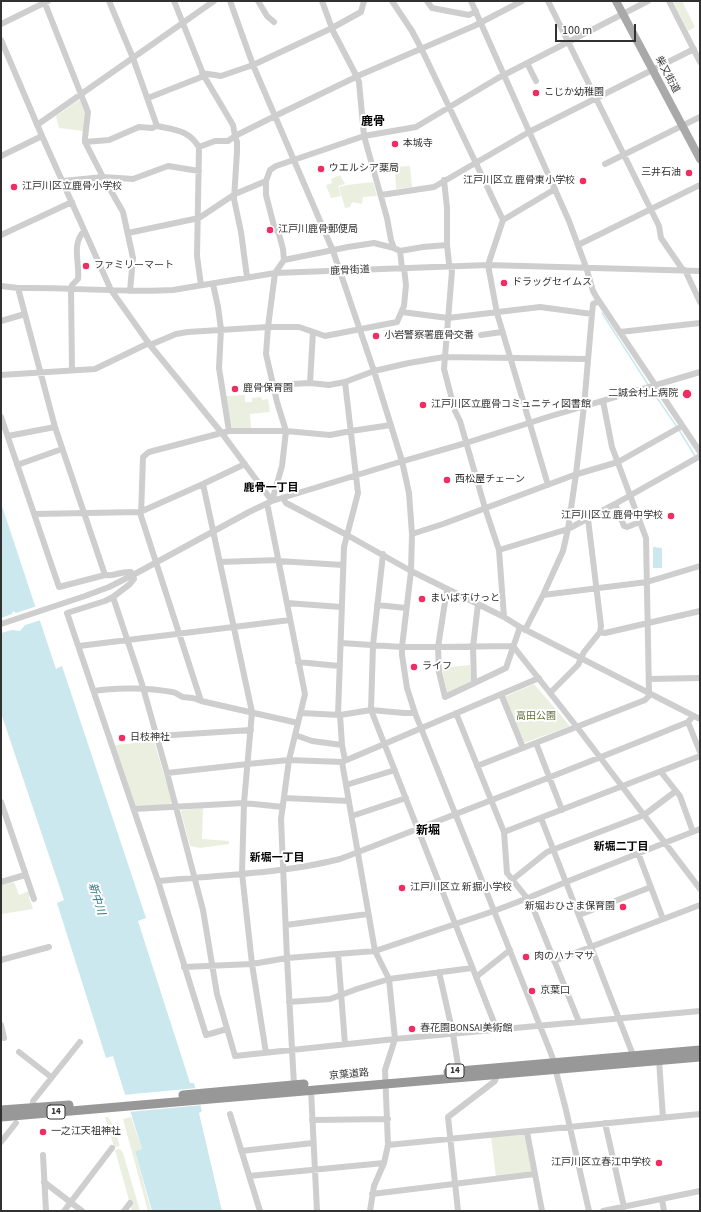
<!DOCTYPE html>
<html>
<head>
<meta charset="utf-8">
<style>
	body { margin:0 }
	#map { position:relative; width:701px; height:1212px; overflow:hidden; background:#fff; font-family:"Source Sans 3",sans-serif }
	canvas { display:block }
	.frame { position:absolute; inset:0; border:2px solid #313131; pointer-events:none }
	.scale { position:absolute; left:555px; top:24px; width:81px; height:18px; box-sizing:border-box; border:2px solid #313131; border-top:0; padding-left:5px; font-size:12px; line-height:14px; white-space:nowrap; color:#313131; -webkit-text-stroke:3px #fff; paint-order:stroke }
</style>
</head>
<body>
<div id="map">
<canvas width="701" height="1212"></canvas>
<div class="frame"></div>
<div class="scale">100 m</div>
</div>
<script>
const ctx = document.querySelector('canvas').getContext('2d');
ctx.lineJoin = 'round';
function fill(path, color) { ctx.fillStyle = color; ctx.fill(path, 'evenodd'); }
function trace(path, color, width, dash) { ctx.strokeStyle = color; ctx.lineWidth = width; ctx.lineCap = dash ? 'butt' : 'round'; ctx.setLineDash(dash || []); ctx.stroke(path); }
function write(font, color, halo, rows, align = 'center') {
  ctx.font = font + ' "Source Sans 3","Noto Sans JP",sans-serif'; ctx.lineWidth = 4; ctx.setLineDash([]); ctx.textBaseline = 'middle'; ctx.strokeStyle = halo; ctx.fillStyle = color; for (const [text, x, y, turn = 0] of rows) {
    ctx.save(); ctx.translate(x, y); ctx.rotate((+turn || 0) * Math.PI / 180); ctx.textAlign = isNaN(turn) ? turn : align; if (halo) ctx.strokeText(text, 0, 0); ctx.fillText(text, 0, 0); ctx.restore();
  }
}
const green = new Path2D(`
	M673,1H682L695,27L688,31Z
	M79,100L82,101L86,113L83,131L59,128L56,116Z
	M410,166L412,187L396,189L395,167Z
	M340,175L345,184L338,186L341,196L331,198L326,185L332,183L331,179Z
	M373,182L377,196L363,197L362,204L352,202L350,207L345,208L339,187L347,185Z
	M245,395V402H252V398L261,397L262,400L268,399L270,412L250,414L251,428L232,429L226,396Z
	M470,665L471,681L447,694L442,668Z
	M534,684L570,726L524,743L504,697Z
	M154,741L172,802L170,805L139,807L135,805L115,745Z
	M203,808L202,839L229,841V844L200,848L190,846L181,812L182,810Z
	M14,882L19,895L29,891L30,896L29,897L33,909L1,914V885Z
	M105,1117H108L111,1121L120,1146L114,1147Z
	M131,1117L142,1149L135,1151L151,1211H148L123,1119Z
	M526,1133L533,1172L496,1177L491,1137Z
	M120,1149L123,1153L140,1211H132L115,1150Z`);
const water = new Path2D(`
	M1,503L56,669L62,666L146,918L138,921L190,1083H194L202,1111L199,1113L222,1211H160V1210L152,1211L135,1151L142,1149L113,1056L106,1058L57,903L64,900L1,713Z
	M653,547L662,548V568H653Z`);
const pier = new Path2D(`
	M37,606L41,620L25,625L20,631L12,630L1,633V618L12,614L13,611L16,613Z
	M197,1088L203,1105L128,1112L123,1095Z`);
const stream = new Path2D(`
	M602,313L649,386
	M651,389L677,427
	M679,430L695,456`);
const minor = new Path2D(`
	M44,1L88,112L85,138V142L103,177L123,212L133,258L130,291
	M109,1L133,58L157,126C176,130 188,130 199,147L197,256L201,285
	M174,1L204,76L233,125L235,136L237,142V152L234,199L241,232L247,277
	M230,1L253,65L333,251L374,371L402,461L409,493L412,534L411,571L402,647V655L407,688L415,713L552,1056L566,1110L589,1211
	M258,1L267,16L274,22
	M322,1L333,31L357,77L359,82L364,136L387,218L391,240L394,248L400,251L402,268
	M392,1L412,31L422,50L503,220L488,265L497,313L548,485
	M427,1L432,8L469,15L476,11
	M471,1L569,221L586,267L593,291L597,298L700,452
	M548,1L659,226L661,238L683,270
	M669,1L700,62
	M1,24L48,1
	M1,40L42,136L111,290L150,345L221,432L272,501
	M527,63L536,81
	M202,73L221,76L253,65L332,28L361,12L364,1
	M148,98L204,76
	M37,125L214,1
	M85,142L109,140L139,127L152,128L157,126
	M199,147L215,141H228L235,136L275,116L360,75L474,26L522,1
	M1,156L42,136
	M605,164L700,117
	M444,180L447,208V245L449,263L452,271L444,369L455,411L460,421L485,508L499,550L504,617
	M63,181L103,177L133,179L168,166L199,171
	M266,181V195L274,226L279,234L283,249L284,260L275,273L268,327L266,354L277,402L286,431L282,466L272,501
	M381,195L434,187L529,132L694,49
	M503,220L555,189
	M128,233L199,218L235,194L266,181L270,170L276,166L364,136L416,127L498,78L648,1
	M1,235L72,202
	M578,245L700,185
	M400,251L423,247L447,245
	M284,260L348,247L374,243L394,248
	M685,270L700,302
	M213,284L218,307L221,329L219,368L229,431
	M1,286L18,288C70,287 122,293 173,290L275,273L488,265L700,271
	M18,288L55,427L105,575C112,577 122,571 131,572L134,579L130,584L113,597L142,684L167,773L203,910L217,994L235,1056L395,1039L700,1011
	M402,312L448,318L540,307L592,314
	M1,321L25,314
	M620,332L700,323
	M481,335L502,332
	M150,345L176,334L188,332L268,327H299L325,336L397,322L404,306L406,285L404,268
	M72,370L71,289L72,285L78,279C80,263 71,245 84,231
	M1,375L95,369L149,343
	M310,383L313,332
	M273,385L310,383L329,385L345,382L374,371L409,363L444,357L587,359
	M603,401L612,447L646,538L649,693
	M1,417L59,587L105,575
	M8,436L55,427
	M245,464L203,484L252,712L244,803L242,873L252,964L266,1053
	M17,465L62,449
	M283,498L286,503L347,535L411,571L504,617L520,627L700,719
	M266,504L268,508L305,694L289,760L281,819L287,958L294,1085
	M615,504L624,526L627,527L640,522
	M34,514L140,512L203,484
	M412,534L443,524L574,475L618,462L682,426
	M499,550L568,529L615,504L700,456
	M383,554L373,645L371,710L497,1030
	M278,561L343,565
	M220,562L278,560
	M447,589L438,647L513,646
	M543,595L647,582L700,566
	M113,597L105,601L67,613L158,881L206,1035L227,1029
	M287,603L341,607
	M377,605L406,608
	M1,624L85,596L109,587L133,575L249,512L272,501L393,464L466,443L551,416L700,372
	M525,630L543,595L563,551L568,529L576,474L584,406L592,314L593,304L599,301
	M600,632L605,633L700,611
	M341,643L402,647H438L439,672L445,697L506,668L520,627
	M79,646L290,620
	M513,646L577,727L700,889
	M298,662L339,666
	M649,679L700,678
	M474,683L473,647L478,604
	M94,691C116,687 150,688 172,692C176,692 179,696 183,697C190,698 194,697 201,701L298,723
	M550,693L578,665L584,652L600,632L601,626L588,519
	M501,694L523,748
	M201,701L141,516L143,457L149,452L229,431H286L330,435L351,431L391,425
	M301,713L340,715L371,710L404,713H415
	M456,713L504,832L507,873L531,903L579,1022
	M338,715L344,547L358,493L345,382
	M340,715L342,745L345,760
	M688,722L700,752
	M295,735L312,741L342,745
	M157,736L251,730
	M536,743L562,810
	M342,762L375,951L389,979L395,1039L385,1070L388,1145L384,1163L374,1186L370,1211
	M477,766L645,700L651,694
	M661,772L680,796L693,832
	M167,773L248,764L289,760L342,762L539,678
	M346,785L395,770
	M284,798L349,801
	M1,802L34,899
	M134,809L244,803L283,807
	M352,816L406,798
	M541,818L633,1055
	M504,832L700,756
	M638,853L663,919
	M512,880L547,852L644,815L676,791
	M158,881C219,875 281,874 340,859C456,814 573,769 688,722L693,716
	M1,882L25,875
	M579,915L651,887
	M286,925L368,914
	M338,954L345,1044
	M1,960L49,947
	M554,961L700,905
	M184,967L252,964L287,958L375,951L494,911L528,898L566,882L700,829
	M439,972L453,1034L459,1071
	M476,977L510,950
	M289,1002L330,999L357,989L389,979L472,968
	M1,1025L4,1038
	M19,1052L51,1077
	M659,1060L663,1118
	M311,1090L317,1211
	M33,1108V1101L80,1042
	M230,1114L260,1211
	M312,1120L388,1119
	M605,1123L624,1207
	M527,1132L542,1211
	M1,1142L16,1123
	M388,1145L700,1114
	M241,1151L313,1143
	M43,1155L46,1211
	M249,1176L384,1163
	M44,1182L82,1211
	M372,1194L535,1174
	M662,1199L664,1211
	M64,1211L112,1148
	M124,1211L130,1203
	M458,1211L448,1117L495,1081L497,1074
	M603,1211L700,1191`);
const major = new Path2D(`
	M616,1L700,159`);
const highway = new Path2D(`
	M448,1072L700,1050
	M183,1095L304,1084
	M1,1110L69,1105
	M1,1117L700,1057`);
const markers = [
	[536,93,4,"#f02c60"],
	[395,144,4,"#f02c60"],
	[321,169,4,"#f02c60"],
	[689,173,4,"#f02c60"],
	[583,181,4,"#f02c60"],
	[14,187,4,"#f02c60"],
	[270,230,4,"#f02c60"],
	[86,266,4,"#f02c60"],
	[504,283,4,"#f02c60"],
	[376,336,4,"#f02c60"],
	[235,389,4,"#f02c60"],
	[687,394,5,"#f02c60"],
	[423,405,4,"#f02c60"],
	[447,480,4,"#f02c60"],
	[671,516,4,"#f02c60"],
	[422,599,4,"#f02c60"],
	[414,667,4,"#f02c60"],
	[122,738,4,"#f02c60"],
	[402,888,4,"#f02c60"],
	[623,907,4,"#f02c60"],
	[526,957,4,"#f02c60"],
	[532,991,4,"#f02c60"],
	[412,1029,4,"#f02c60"],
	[43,1132,4,"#f02c60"],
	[659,1163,4,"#f02c60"]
];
const shields = [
	[455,1071,18],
	[56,1112,18]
];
const shieldNames = [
	["14",455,1071],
	["14",56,1112]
];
const streetNames = [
	["柴又街道",667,75,62],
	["鹿骨街道",350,271,-3],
	["京葉道路",349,1075,-5]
];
const poiNames = [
	["こじか幼稚園",544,93],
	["本城寺",403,144],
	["ウエルシア薬局",329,169],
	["三井石油",681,173,"right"],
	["江戸川区立 鹿骨東小学校",575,181,"right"],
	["江戸川区立鹿骨小学校",22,187],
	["江戸川鹿骨郵便局",278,230],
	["ファミリーマート",94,266],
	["ドラッグセイムス",512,283],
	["小岩警察署鹿骨交番",384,336],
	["鹿骨保育園",243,389],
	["二誠会村上病院",678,394,"right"],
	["江戸川区立鹿骨コミュニティ図書館",431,405],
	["西松屋チェーン",455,480],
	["江戸川区立 鹿骨中学校",663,516,"right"],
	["まいばすけっと",430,599],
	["ライフ",422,667],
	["日枝神社",130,738],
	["江戸川区立 新掘小学校",410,888],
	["新堀おひさま保育園",615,907,"right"],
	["肉のハナマサ",534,957],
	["京葉口",540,991],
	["春花園BONSAI美術館",420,1029],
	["一之江天祖神社",51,1132],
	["江戸川区立春江中学校",651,1163,"right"]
];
const parkNames = [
	["高田公園",536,717]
];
const neighbourhoodNames = [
	["鹿骨一丁目",271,489],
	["新堀二丁目",621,848],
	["新堀一丁目",277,859]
];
const waterNames = [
	["新中川",96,899,73]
];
const quarterNames = [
	["鹿骨",373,122],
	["新堀",428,831]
];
fill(green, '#eaefdf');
fill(water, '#cbe8ef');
fill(pier, '#fff');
trace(stream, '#cbe8ef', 1.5);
trace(minor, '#cecece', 6);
trace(major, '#a9a9a9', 8);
trace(highway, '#989898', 9);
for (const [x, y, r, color] of markers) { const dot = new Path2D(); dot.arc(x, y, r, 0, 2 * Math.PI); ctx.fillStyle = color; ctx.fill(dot); trace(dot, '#fff', 1.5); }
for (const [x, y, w] of shields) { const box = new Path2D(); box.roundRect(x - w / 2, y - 7, w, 14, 3); ctx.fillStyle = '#fff'; ctx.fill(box); trace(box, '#313131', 1); }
write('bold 9px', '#313131', null, shieldNames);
write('10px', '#313131', '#fff', streetNames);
write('10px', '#313131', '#fff', poiNames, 'left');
write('10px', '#5e703b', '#fff', parkNames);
write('bold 11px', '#000', '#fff', neighbourhoodNames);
write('italic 11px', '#357b8b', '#fff', waterNames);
write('bold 12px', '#000', '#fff', quarterNames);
</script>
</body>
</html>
